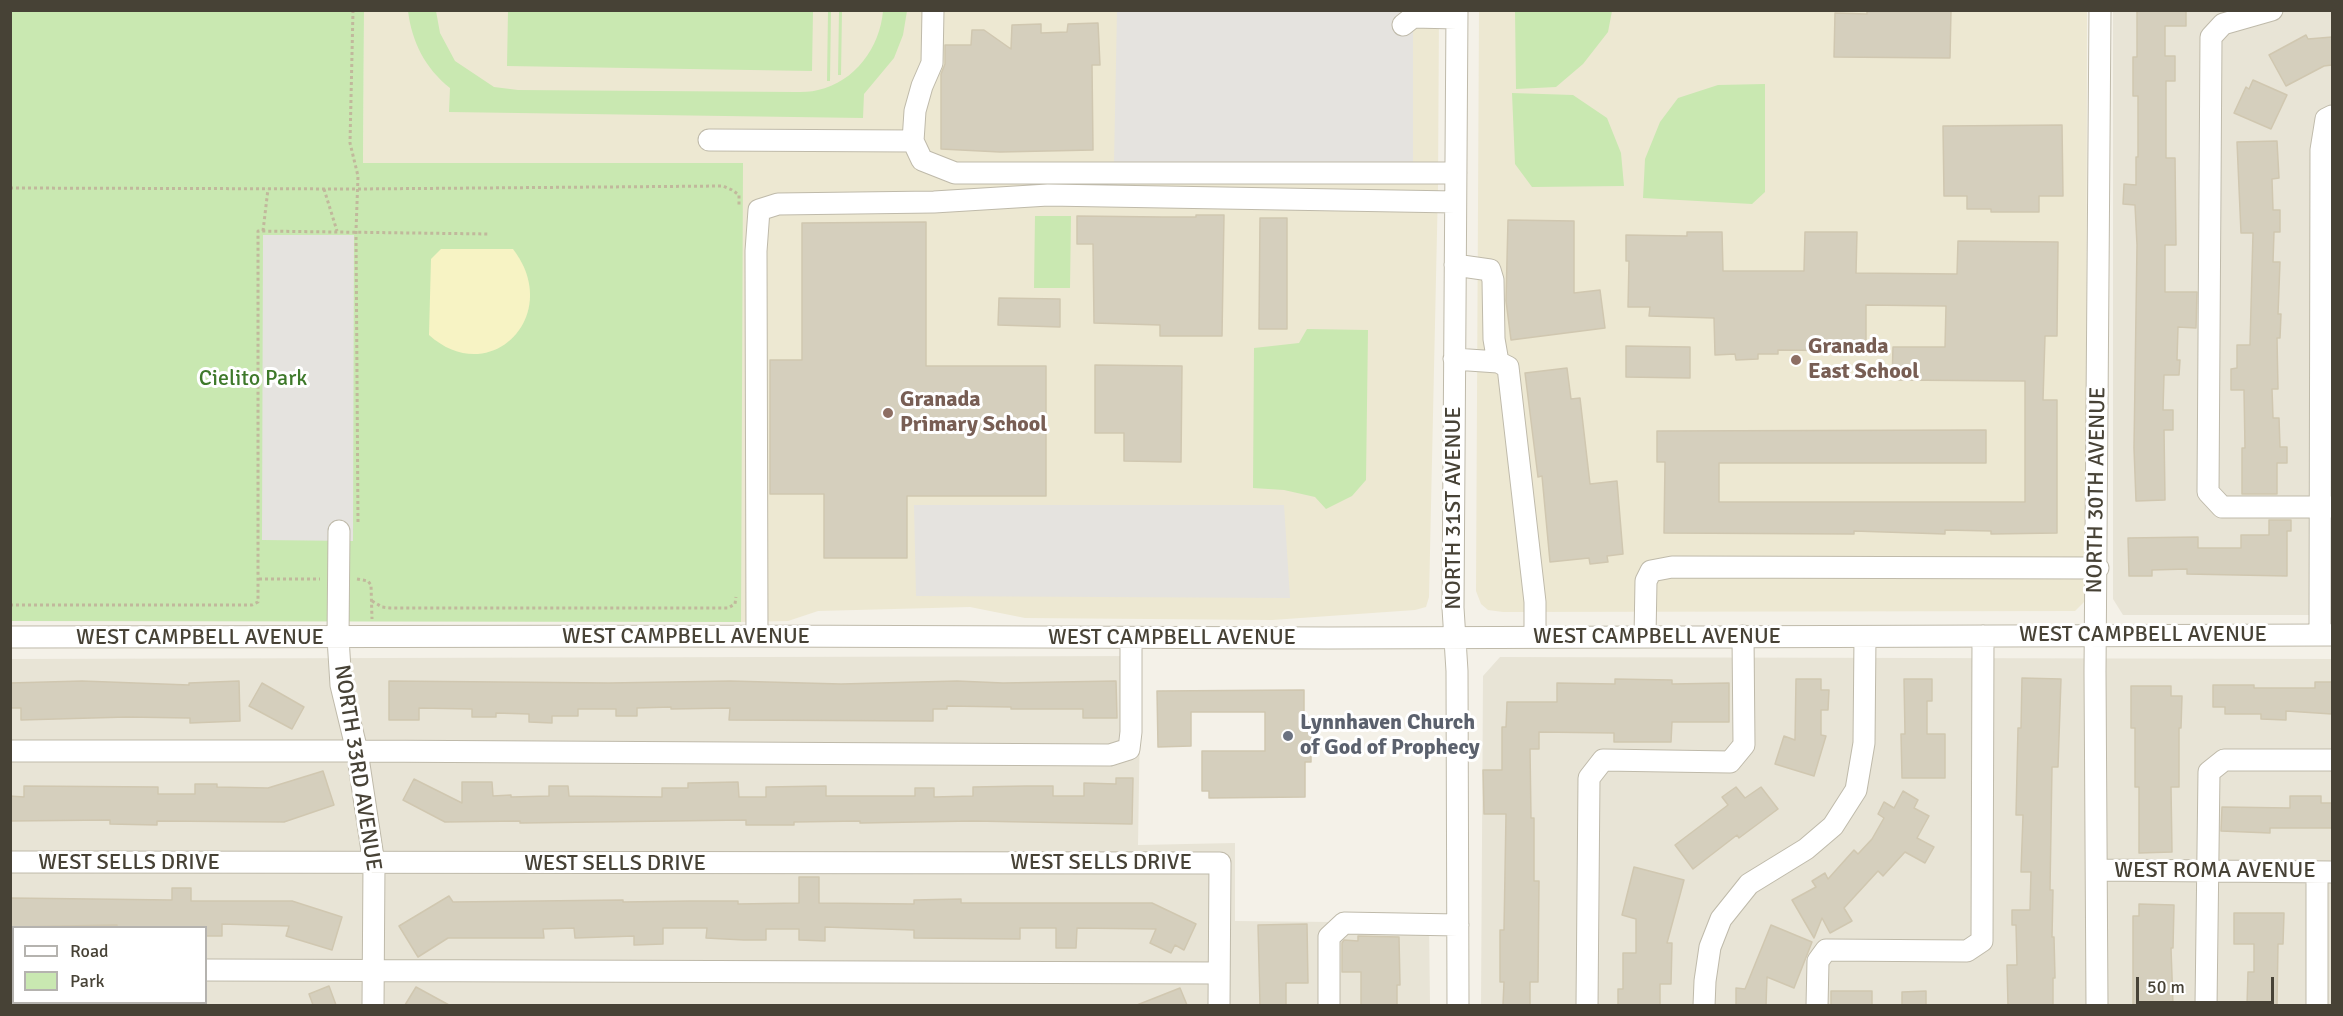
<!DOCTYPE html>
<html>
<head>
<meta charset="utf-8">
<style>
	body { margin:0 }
	#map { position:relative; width:2343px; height:1016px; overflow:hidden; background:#f4f1e8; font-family:Signika,sans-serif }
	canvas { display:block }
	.frame { position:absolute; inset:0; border:12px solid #474236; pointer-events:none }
	.legend { position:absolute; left:12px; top:926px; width:195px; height:78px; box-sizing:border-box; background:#fff; border:2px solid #b5b3af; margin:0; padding:8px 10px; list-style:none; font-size:18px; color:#474236 }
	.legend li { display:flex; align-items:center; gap:12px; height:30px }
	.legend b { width:30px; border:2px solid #b5b3af }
	.scale { position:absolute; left:2136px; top:977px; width:138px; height:27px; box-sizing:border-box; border:3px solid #474236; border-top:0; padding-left:8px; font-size:18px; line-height:21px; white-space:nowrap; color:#474236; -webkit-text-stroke:4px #fff; paint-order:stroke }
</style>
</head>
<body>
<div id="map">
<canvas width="2343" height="1016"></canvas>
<div class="frame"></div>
<ul class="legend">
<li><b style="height:8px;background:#fff"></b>Road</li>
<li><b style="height:16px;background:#c9e8b1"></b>Park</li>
</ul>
<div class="scale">50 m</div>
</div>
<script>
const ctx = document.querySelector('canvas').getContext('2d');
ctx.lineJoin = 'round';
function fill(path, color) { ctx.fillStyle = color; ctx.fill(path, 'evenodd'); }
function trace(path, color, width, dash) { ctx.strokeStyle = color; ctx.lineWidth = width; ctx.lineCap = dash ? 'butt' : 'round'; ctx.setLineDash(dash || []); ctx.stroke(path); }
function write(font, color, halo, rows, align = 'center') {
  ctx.font = font + ' Signika,sans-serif'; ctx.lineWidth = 6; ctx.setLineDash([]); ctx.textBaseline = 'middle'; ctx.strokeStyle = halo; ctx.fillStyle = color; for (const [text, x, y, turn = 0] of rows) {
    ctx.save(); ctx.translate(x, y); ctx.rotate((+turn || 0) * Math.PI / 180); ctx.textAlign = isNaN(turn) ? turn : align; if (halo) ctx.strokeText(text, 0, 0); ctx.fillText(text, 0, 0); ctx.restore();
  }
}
const residential = new Path2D(`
	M2113,11H2332V615H2123L2113,599Z
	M1141,656L1138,845L1235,843V921L1429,923L1430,1005H11L10,659ZM14,928H206V1002H14Z
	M1500,657L2332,659V1005L1481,1006L1483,676Z`);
const education = new Path2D(`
	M364,11H1439L1438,187L1429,597L1426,607L1415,610L1272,620L1025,618L970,607L818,611L788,621L741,622V596L363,163Z
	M1479,11H2087L2086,588L2084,602L2075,611L1503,612L1488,610L1481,604L1476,591Z`);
const green = new Path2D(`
	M10,11H364L363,163H743L741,622L11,621Z
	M408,11H436L440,33L455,61L494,87L518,90L795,92C802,92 811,92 818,90C855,82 880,47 883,11H907L903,35L894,58L864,94L863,118L449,112L450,88C425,68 412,42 408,11Z
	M508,11H813L812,71L507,66Z
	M828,11H831L830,81H827Z
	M839,11H842L841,75H838Z
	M1515,11V10L1612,11L1608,32L1583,64L1556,87L1516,89Z
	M1765,84V192L1752,204L1643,198L1645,159L1660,122L1678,98L1718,85Z
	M1512,93L1573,95L1607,118L1621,153L1624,186L1532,187L1515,164Z
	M1035,216H1071L1070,288H1034Z
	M1307,329L1368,330L1366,480L1352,496L1326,509L1315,497L1284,490L1253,488L1254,348L1299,343Z`);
const sand = new Path2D(`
	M441,249H513C564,315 490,390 429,335L431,259Z`);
const parking = new Path2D(`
	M1117,11H1413V163H1114Z
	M263,235H354L353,541L262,540Z
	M914,505H1284L1290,598L916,596Z`);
const building = new Path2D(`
	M1867,10H1951L1950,58L1834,57L1835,13L1867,14Z
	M2137,10H2186V26H2165V56H2175V81H2166V158H2175L2176,245H2165V292H2197L2196,328L2178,327L2177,360H2180L2179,375H2164L2163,410H2173V430H2164L2165,500L2136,501L2134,448L2137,245L2135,205L2123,204L2124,184L2136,185V157H2138V96H2133V57H2137Z
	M1098,23L1100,65H1092L1093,150L1000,152L941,149V74L945,64V45H971L972,30H984L1011,49L1012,25L1041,24V33L1067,32L1068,24Z
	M2306,35L2308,39L2332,37V65L2324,66L2286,86L2269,55Z
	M2253,80L2287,95L2271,129L2234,113L2246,87L2249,89Z
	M2062,125L2063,196H2039V212H1991V209H1967V196H1944L1943,126Z
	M2277,141L2279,178L2272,179L2273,210H2280V232H2274L2273,262H2280L2278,314H2281L2280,338H2277L2278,389H2272L2273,418H2279L2280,447H2287V463H2277V494H2242V448H2245L2244,390H2231V369L2237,368V345H2250L2253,233H2241L2237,142Z
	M1196,215H1224L1222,336H1160V325L1094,323L1093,244H1077V216L1162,217H1196Z
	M1260,218H1287V329H1259Z
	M1508,220L1574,221V293L1600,290L1605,328L1511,340L1506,301Z
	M926,222V366H1046V496H907V558H824V494H770V360H802V223Z
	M1687,232H1722L1723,271H1804L1805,232H1857L1856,273L1957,274L1958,241L2058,242L2057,336H2045L2043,400H2057V533L1991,534V531L1945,530V534L1854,531V534L1664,533L1665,462H1657V431L1986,430V463H1719V502H2025V381L1892,380L1893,347H1945L1946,306L1866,305V351L1778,350V354H1758V359L1736,360L1735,354L1715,355L1714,318L1649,316L1650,307H1628L1629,261H1626V235L1687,236Z
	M999,298L1060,299V327L998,325Z
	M1626,346L1690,347V378L1626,377Z
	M1095,365L1182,366L1181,462L1124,461V433H1095Z
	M1567,368L1571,399L1580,398L1590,484L1617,481L1623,554L1607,556L1608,562L1590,564L1589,558L1550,562L1542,476L1538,477L1525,373Z
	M2269,520H2291V531H2287V576L2187,574V569L2152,570V576H2129L2128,538L2198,537V548H2241V535H2269Z
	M2022,678L2061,679L2058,767H2052L2050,890H2053L2052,937H2054L2055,978H2053V1005H2008L2007,965H2017L2016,925H2012V910H2030L2031,872H2021L2023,815H2016L2018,728H2021Z
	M1615,679L1672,680V684L1729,683V722H1672L1671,742H1614V733L1539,732V749H1530L1531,818H1534V881H1539L1538,982H1530V1005H1503L1504,982H1500V930H1504L1506,814H1484L1483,770H1502V727H1506L1507,702H1557V683L1615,684Z
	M1796,679H1821V690H1829L1828,710H1821V735L1826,736L1814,776L1775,764L1784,736L1795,740Z
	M1904,679H1932V701H1927V734H1945V778H1902L1901,734H1905Z
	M82,681L189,685V683L239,681L240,721L190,723V718L127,717L21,720V708H10V683Z
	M389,681L609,683L730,681L841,684L957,681L1003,683L1116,681L1117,718H1083V709H1011V707L947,706V709H933V721L729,720L730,708L671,709V707L637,708V716H616V709H578V716H552V723L529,722V714L496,713V717H472V709L419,708V720H389Z
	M2315,682H2332V714L2286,711V720L2261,719V714H2225V707H2213V685H2254V688H2315Z
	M262,683L304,707L292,729L249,706Z
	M2131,686H2171V696H2182L2181,728H2179V787H2171L2172,852L2139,853V787H2135V728H2131Z
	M1304,690V722H1311V762H1305V797L1209,798V791H1202V751H1265V712H1191V746L1158,747L1157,691Z
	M323,771L334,805L284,822L157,821V825L110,824V820L10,821V796L24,797V786L158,787V794H195V784H217V787L268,788Z
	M1116,778H1133L1132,824L973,821L860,823V821L794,822V825H746V820L520,823V821L445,822L403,800L414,779L462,803V782H492L493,796L511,795V797L549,796V786H568L569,796L662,797V788H688V783L738,782L739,797H766V787L826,786V796H915V788H934V797L973,796V787L1027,786H1053V796H1084V783L1116,784Z
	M1736,787L1745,798L1761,787L1778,809L1739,838L1737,835L1693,869L1675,845L1728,805L1722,797Z
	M1903,791L1918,800L1914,808L1929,816L1917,838L1934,847L1925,863L1905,852L1883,876L1878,871L1844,908L1852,921L1830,933L1822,918L1814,938L1792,900L1816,887L1812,881L1825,873L1828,879L1854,850L1858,854L1872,839L1884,818L1878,814L1884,802L1894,808Z
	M2290,796H2321V803H2332V828H2270V833L2221,831L2222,807L2290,808Z
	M1634,867L1684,880L1667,943H1672L1671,984H1660V1005H1618V989H1623V953H1636V919L1622,915Z
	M799,877H819V903L914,904V900L961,899V903H1152L1196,924L1184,950L1175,945L1171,953L1150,943L1156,929L1077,928L1076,948H1056V928H1020V939L914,938V930L825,927V941L799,940V929H766V940H744L706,938L707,928H663V944L634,945V936L575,938L574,928L543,929L544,938H448L418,957L399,926L449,896L453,902L623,900V902L690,901H738V904L799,903Z
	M172,888H191V901H292L342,917L332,950L286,936L289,926L222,924V936H206V927H117V925L10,927V898L172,900Z
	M2139,904L2174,905L2173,948H2171L2173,1005H2133V916H2139Z
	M2234,913H2284L2283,944H2278L2277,1005H2247L2248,972H2254V944H2234Z
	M1307,924L1308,983H1286V1005H1260L1258,925Z
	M1771,925L1812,942L1794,988L1767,977L1766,1005H1736V988L1745,989Z
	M1358,936L1399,937L1400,985H1397V1005H1361V972H1342V943L1344,940L1358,941Z
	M329,986L336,1005H313L309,994Z
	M416,987L449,1005H405Z
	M1180,988L1187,1005H1137Z
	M1831,991H1872V1005H1831Z
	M1926,991V1005H1902V992Z`);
const path = new Path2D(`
	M353,10L350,143L358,176L356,231L358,524
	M10,188L357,189L723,186L732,190L739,195V207
	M324,189L337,231
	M263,231L268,189
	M259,579H320
	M357,579L368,581L371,585L372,619
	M372,601L382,607L390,608H728L735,604L736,597
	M10,605H252L258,602V231L490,234`);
const minor = new Path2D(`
	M933,10L932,63L922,86L915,111L913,141L922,160L955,173H1456
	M1457,10L1453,608L1457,671L1458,1006
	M2272,10L2223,24L2211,37L2208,492L2222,507H2332
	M1403,25L1413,17L1457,18
	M709,140L913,141
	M1455,265L1490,270L1493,280L1494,339L1498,362
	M1454,359L1498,362L1508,367L1535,602V637
	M339,531L338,638L341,685L357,751L374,864L373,1006
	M2320,634L2321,150L2326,119L2332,116
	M757,636L756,251L759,210L778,204L934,202L1048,195L1455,202
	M10,637L757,636L1328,638L2332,635
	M1645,637L1646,581L1651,571L1672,567L2098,568
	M10,751H357L1110,755L1129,749L1131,732V638
	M10,862L1220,863L1219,1006
	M2097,870L2332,872
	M2317,872V1006
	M10,970H14
	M206,970L1219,973
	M1329,1006V937L1344,923L1458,925
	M1587,1006L1589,778L1603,760L1730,762L1744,745L1743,636
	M1704,1006L1705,981L1710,947L1721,919L1749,884L1806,849L1833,826L1856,790L1864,743L1865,637
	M1817,1006L1818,961L1826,950L1967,951L1982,941L1983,636
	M2097,1006L2095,671L2100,10
	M2206,1006L2209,772L2224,760H2332`);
const markers = [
	[1796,360,6,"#8d6e63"],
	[888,413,6,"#8d6e63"],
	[1288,736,6,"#6b7280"]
];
const educationNames = [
	["Granada",1808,347],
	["East School",1808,372],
	["Granada",900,400],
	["Primary School",900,425]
];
const parkNames = [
	["Cielito Park",253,379]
];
const streetNames = [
	["NORTH 30TH AVENUE",2097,490,-89],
	["NORTH 31ST AVENUE",1454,508,-90],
	["WEST CAMPBELL AVENUE",2143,635],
	["WEST CAMPBELL AVENUE",686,637],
	["WEST CAMPBELL AVENUE",1657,637],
	["WEST CAMPBELL AVENUE",200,638],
	["WEST CAMPBELL AVENUE",1172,638],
	["NORTH 33RD AVENUE",357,768,81],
	["WEST SELLS DRIVE",129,863],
	["WEST SELLS DRIVE",1101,863],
	["WEST SELLS DRIVE",615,864],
	["WEST ROMA AVENUE",2215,871]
];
const worshipNames = [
	["Lynnhaven Church",1300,723],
	["of God of Prophecy",1300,748]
];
fill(residential, '#e8e4d6');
fill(education, '#ede8d2');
fill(green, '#c9e8b1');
fill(sand, '#f7f3c4');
fill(parking, '#e5e3df');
fill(building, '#d5cfbd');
trace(building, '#d0c7b0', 1.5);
trace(minor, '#bfbaaa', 23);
trace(path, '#c1b89c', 3, [3, 3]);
trace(minor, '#fff', 21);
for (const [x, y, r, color] of markers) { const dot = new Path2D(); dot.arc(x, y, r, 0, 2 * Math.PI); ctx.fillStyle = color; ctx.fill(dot); trace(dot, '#fff', 2); }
write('bold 22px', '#785e54', '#fff', educationNames, 'left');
write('22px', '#3e792a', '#fff', parkNames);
write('22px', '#474236', '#fff', streetNames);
write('bold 22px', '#5b616d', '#fff', worshipNames, 'left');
</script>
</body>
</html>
